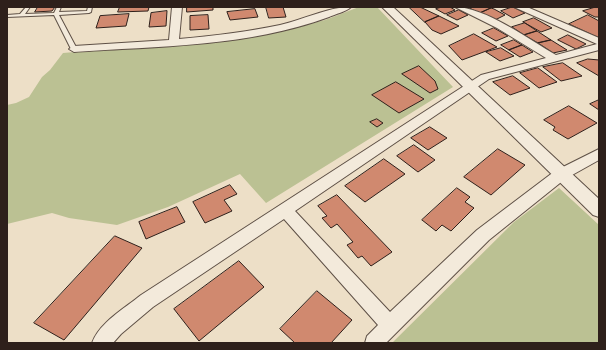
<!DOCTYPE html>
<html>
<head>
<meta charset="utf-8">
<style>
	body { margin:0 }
	#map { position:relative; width:606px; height:350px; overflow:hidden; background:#eddfc7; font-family:"Libre Bodoni",serif }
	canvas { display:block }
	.frame { position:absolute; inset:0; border:8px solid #2e201b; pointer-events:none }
</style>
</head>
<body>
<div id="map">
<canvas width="606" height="350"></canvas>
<div class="frame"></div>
</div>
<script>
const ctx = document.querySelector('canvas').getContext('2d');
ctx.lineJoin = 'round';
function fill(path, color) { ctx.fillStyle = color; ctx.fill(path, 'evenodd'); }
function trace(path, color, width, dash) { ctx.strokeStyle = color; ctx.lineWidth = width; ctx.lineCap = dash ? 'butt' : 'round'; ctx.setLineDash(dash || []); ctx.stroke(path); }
const green = new Path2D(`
	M359,7H377L453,87L266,203L240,174L168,207L117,225L69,218L52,213L7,224V105L16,103L29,97L42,77L50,70L63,53L261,36L325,20Z
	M559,188L599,225V343H392L514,222Z`);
const building = new Path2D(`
	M38,7H55L52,11L35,12Z
	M120,7H149L148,11L118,12Z
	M187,7H213V10L187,12Z
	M266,7H283L286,17L269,18Z
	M409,7H420L439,16L425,22Z
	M442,7H450L455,10L445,14L436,9Z
	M468,7H489L491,8L480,13Z
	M513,7L525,13L513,18L501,11Z
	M596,7H599V17H595L583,11Z
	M491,8L494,9L505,15L495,20L480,13Z
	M255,9L258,17L230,20L227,12Z
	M459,10L468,15L457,20L447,15Z
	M167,11L166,26L149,27L151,13Z
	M129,14L126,26L96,28L100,16Z
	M208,15L209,29L190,30V16Z
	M588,15L599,21V38L569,24Z
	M439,16L459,26L441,34L432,30L425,22Z
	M534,18L552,28L541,32L523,22Z
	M525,23L537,31L524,35L512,27Z
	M494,28L508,36L496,41L482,33Z
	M537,31L551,40L538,43L524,35Z
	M474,34L497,47L462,60L449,46Z
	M568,35L586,44L576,49L558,40Z
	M514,40L522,45L509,50L501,45Z
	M551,40L567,50L553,53L538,43Z
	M522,45L533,52L520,57L509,50Z
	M501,48L514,56L500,61L486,52Z
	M588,59L599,60V76L577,63Z
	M563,63L582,76L561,81L543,67Z
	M419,66L435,81L438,89L430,93L402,74Z
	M538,68L557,82L539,88L520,73Z
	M513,76L530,88L510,95L493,82Z
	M396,82L424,99L399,113L372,95Z
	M599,100V110L590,104Z
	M569,106L597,123L568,139L553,130L555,127L544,120Z
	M377,119L383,123L377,127L370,122Z
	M430,127L447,138L428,150L411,138Z
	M414,145L435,160L418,172L397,156Z
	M498,149L525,165L491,195L464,177Z
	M384,159L405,174L365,202L345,186Z
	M230,185L237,194L224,200L232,211L205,223L193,202Z
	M457,188L470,197L465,202L474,208L451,231L442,225L436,231L422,220Z
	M337,195L392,252L371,266L362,256L358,258L347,245L353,242L337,224L331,228L322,218L327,216L318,206Z
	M177,207L185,222L146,239L139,222Z
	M115,236L142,248L64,340L34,323Z
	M239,261L264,287L199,341L174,309Z
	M317,291L352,320L331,343H295L280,329Z`);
const service = new Path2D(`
	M26,7H30L25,14L54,13L57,7H61L59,12L87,11L88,7H92L91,12L89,13L59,15L77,49L74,51L71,49L54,15L7,17V15L20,14Z`);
const minor = new Path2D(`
	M172,7H182L179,39C213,36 246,32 280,25C303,20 327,7 351,7C346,12 335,14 329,17C248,47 158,46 74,52L69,49L74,46L169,40Z
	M455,7C485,7 530,40 556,55L597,44L514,7H527L599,38V50L489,79L295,211L390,312L477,230L555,171L599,149V160L565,179L489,240L386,343H365L367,336L378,325L284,219L153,307L121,334L113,343H92C100,322 124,309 141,295L481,75L546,58L497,28Z`);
const tertiary = new Path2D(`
	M382,7H393L599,199V217L593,215Z`);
fill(green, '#bbc193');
fill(building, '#d0896f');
trace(building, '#2e201b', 1);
trace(service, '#5e5046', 2);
trace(minor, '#5e5046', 2);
trace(tertiary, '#5e5046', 2);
fill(service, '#f3eadb');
fill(minor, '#f3eadb');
fill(tertiary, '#f3eadb');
</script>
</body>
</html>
